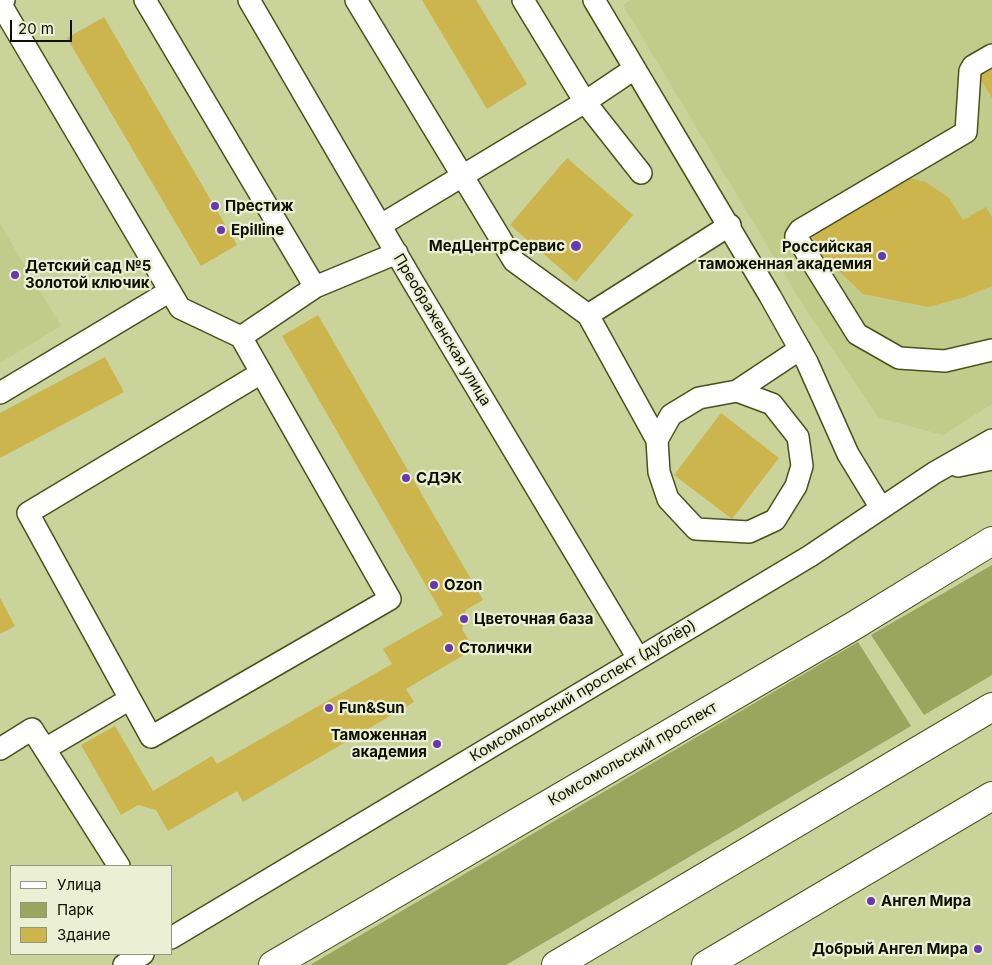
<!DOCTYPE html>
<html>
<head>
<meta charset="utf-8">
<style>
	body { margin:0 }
	#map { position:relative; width:992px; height:965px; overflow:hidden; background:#c9d39a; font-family:Inter,sans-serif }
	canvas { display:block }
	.legend { position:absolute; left:10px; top:865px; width:162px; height:90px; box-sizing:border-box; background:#ebf0d4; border:1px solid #93977f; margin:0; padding:6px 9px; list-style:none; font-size:15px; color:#0e1100 }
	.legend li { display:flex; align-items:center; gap:10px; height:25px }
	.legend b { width:25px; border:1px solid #93977f }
	.scale { position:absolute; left:10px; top:20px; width:62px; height:22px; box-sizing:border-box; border:2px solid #0e1100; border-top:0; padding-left:6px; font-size:15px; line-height:18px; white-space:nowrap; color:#0e1100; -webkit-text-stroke:4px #ebf0d4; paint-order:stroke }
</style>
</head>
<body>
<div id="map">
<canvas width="992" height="965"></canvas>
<ul class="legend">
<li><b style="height:6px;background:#fff"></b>Улица</li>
<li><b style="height:14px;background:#9aa55e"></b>Парк</li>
<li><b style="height:14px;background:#cdb54d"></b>Здание</li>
</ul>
<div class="scale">20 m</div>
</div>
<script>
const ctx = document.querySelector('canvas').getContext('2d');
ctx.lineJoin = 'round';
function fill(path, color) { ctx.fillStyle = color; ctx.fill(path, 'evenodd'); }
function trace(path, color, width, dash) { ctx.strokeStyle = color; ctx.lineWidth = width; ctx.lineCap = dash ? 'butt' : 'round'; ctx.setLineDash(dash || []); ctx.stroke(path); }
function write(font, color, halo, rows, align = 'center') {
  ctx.font = font + ' Inter,sans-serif'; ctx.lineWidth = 4.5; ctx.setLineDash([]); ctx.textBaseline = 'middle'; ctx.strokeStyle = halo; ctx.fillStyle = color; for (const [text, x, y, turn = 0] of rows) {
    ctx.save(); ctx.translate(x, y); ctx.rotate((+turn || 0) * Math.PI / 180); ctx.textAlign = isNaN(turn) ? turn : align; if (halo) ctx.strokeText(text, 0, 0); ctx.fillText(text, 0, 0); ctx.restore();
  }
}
const built = new Path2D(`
	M630,0H992V404L943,435L879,418L806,310L623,5Z
	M0,224L61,326L0,363Z`);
const green = new Path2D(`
	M992,565V675L924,715L871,635Z
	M858,642L911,726L506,965H310Z`);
const building = new Path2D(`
	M422,0H476L527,84L487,109Z
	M104,17L237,245L201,266L67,38Z
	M992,67V98L978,75Z
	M567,158L633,215L576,282L510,225Z
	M900,176L926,182L949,198L963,220L986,207L992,217V286L965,297L928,307L863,294L821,254L809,231Z
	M318,315L483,600L466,610L462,629L474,649L406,689L414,702L243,802L237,791L168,831L156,810L138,805L121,815L81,745L115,726L153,791L212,756L217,764L392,664L383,649L443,615L282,336Z
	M105,357L124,392L0,458V413Z
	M721,413L779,458L732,519L674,475Z
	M0,598L15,626L0,634Z`);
const minor = new Path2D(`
	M4,0L0,3L180,308L241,337L390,599L151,737L28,513L261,373
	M145,0L315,287
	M249,0L412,280L638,658
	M356,0L514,261L588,315L730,225
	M594,0L770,296L807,362L848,454L881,508
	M992,55L973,66L970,71L966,132L800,230L796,236L857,334L899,358L945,361L992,350
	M634,69L585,102L641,173
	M381,225L585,102L523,0
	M588,315L657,440L659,472L668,499L696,529L749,532L775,520L796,486L802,466L798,437L772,404L737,391L699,398L671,415L657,440
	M241,337L315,287L397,253
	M737,391L800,349
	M0,393L170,291
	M958,466L992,459
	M0,749L32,729L119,866
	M45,749L130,699
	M171,938L810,556L934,473L992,440
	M124,965L143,954`);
const major = new Path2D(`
	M273,965L855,625L992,541
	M556,965L992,707
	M706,965L992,796`);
const markers = [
	[215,206,5,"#6739b1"],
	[221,230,5,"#6739b1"],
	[576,246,6,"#6739b1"],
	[882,256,5,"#6739b1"],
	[15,275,5,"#6739b1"],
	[406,478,5,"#6739b1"],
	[434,585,5,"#6739b1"],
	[464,619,5,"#6739b1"],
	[449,648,5,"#6739b1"],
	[329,708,5,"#6739b1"],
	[437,744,5,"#6739b1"],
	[871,901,5,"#6739b1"],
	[978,949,5,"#6739b1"]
];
const poiNames = [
	["Престиж",225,206],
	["Epilline",231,230],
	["МедЦентрСервис",565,246,"right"],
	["Российская",872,247,"right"],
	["таможенная академия",872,264,"right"],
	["Детский сад №5",25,266],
	["Золотой ключик",25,283],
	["СДЭК",416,478],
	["Ozon",444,585],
	["Цветочная база",474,619],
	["Столички",459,648],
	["Fun&Sun",339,708],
	["Таможенная",427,735,"right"],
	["академия",427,752,"right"],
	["Ангел Мира",881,901],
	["Добрый Ангел Мира",968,949,"right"]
];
const streetNames = [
	["Преображенская улица",442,330,59],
	["Комсомольский проспект (дублёр)",583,691,-31],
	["Комсомольский проспект",633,754,-30]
];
fill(built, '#c1cc8b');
fill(green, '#9aa55e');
fill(building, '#cdb54d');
trace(minor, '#4a511c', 24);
trace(major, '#4a511c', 30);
trace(minor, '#fff', 21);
trace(major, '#fff', 28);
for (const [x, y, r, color] of markers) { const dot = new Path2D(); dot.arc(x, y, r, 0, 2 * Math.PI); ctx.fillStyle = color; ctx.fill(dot); trace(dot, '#ebf0d4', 2); }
write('bold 15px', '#0e1100', '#ebf0d4', poiNames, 'left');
write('15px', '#0e1100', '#ebf0d4', streetNames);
</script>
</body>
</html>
